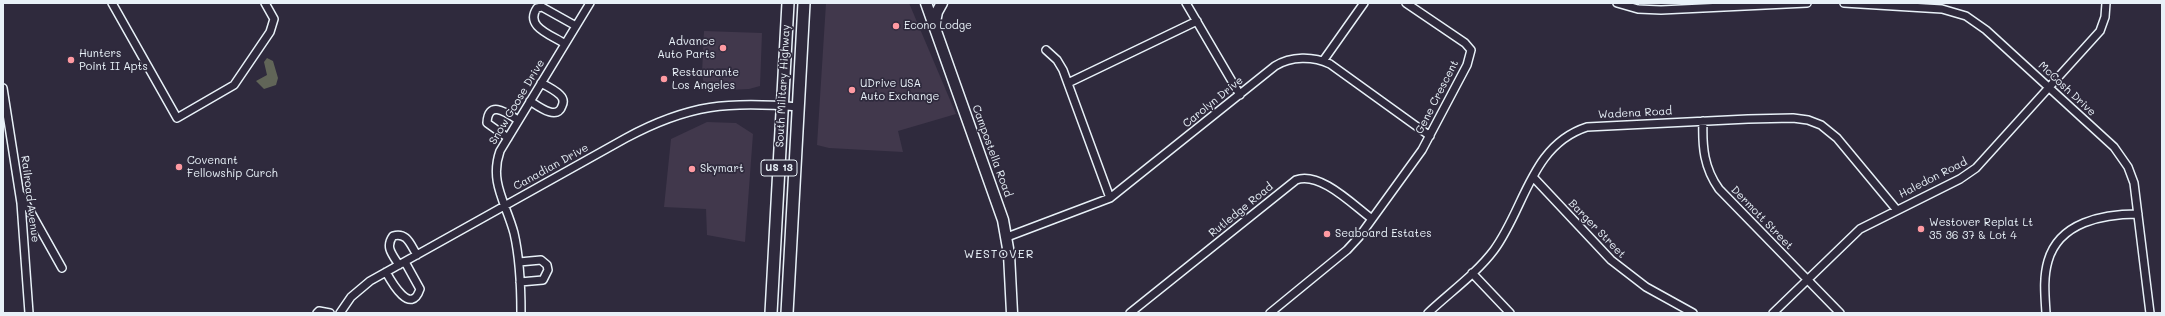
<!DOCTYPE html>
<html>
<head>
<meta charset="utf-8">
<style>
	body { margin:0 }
	#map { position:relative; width:2165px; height:316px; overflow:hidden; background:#2f2a3d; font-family:Mali,sans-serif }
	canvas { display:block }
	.frame { position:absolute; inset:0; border:4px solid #e8f1f8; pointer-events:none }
</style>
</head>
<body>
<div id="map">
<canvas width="2165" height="316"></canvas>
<div class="frame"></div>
</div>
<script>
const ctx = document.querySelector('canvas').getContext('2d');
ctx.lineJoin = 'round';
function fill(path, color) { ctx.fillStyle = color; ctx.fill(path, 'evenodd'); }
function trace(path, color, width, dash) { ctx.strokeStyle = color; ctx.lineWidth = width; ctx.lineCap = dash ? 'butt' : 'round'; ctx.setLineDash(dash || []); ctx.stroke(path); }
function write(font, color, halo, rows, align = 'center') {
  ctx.font = font + ' Mali,sans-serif'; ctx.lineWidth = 3.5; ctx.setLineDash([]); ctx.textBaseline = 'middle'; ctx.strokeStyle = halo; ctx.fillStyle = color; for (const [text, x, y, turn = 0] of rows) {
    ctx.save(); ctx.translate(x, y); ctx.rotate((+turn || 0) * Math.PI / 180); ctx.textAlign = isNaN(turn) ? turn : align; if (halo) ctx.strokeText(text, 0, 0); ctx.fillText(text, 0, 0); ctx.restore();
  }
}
const built = new Path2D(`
	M826,3H909L956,114L898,131L903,152L829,148L817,145Z
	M704,31L762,33L760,86L749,89L705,91L702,73Z
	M707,122L736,123L753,134L745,242L707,235L706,209L664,207L671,139Z`);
const green = new Path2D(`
	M267,58L273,61L278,78L276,85L264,89L256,81L267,75L264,62Z`);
const street = new Path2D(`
	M112,3L177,118L234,85L270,32L274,19L265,3
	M1186,3L1240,95
	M1617,3L1638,9L1661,10L1807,3
	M1844,3L1942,9L1966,16L1986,30L2114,147L2128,167L2134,183L2150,313
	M565,44C552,35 524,27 537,8L542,7L576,26
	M1046,50L1057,60L1063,70L1110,198
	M1323,61L1364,3
	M1068,83L1197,21
	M3,88L21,203L29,313
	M530,101C538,106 557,121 562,106C564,102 563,98 560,95C555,90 547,86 541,83
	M1703,121C1702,147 1704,168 1719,189L1840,313
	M508,138L487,123C488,99 507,113 518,120
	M1533,177L1611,260L1646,287L1693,313
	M21,195L62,268
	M1007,237L1110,198L1275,66C1291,56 1313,56 1330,64L1430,136
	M519,262L541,260L547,265L548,270L543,280L520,282
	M399,265C392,254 385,247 393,236C407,232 410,244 417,255
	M386,272C392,283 411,316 420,289L405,262
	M1472,273L1510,313
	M317,313L319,311L330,313
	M340,313L351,297L370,281L626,138C689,104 729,101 799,107
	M521,313C521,286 520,259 514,233C506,203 489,182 500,151L590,3
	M1130,313L1296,180C1320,171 1353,205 1372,219
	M1270,313L1347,250L1359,237L1422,150L1467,65L1471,50L1465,43L1406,3
	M1428,313C1449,293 1476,274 1494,250C1525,208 1531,145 1587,127L1748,119L1793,118L1808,120L1821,125L1837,138L1896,209
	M1773,313L1860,229L1960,179L1976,168L2100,31L2105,17L2106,3
	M2046,313C2045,296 2043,278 2048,261C2059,222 2103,214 2138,214`);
const secondary = new Path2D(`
	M926,3L1003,220L1009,254L1012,313
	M934,27L937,12L942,3`);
const primary = new Path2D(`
	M771,313L788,3
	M787,313L804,3`);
const markers = [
	[896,26,4,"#ff9aa2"],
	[723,48,4,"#ff9aa2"],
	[71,60,4,"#ff9aa2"],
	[664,79,4,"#ff9aa2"],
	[852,90,4,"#ff9aa2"],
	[179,167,4,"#ff9aa2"],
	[692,169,4,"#ff9aa2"],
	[1921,229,4,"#ff9aa2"],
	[1327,234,4,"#ff9aa2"]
];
const shields = [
	[779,168,36]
];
const shieldNames = [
	["US 13",779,168]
];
const poiNames = [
	["Econo Lodge",904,26],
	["Advance",715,42,"right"],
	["Auto Parts",715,55,"right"],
	["Hunters",79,54],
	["Point II Apts",79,67],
	["Restaurante",672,73],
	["Los Angeles",672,86],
	["UDrive USA",860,84],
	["Auto Exchange",860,97],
	["Covenant",187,161],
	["Fellowship Curch",187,174],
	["Skymart",700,169],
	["Westover Replat Lt",1929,223],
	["35 36 37 & Lot 4",1929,236],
	["Seaboard Estates",1335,234]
];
const streetNames = [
	["South Military Highway",783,86,-87],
	["McCosh Drive",2067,89,43],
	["Gene Crescent",1437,97,-63],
	["Snow Goose Drive",517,102,-59],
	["Carolyn Drive",1213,102,-39],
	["Wadena Road",1635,113,-3],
	["Campostella Road",992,151,70],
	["Canadian Drive",551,167,-29],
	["Haledon Road",1933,178,-27],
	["Railroad Avenue",30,199,83],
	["Rutledge Road",1241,210,-39],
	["Dermott Street",1762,218,46],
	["Barger Street",1597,229,46]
];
const neighbourhoodNames = [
	["WESTOVER",999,254]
];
fill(built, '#41384c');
fill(green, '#616558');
trace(street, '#e8f1f8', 10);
trace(secondary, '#e8f1f8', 13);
trace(primary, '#e8f1f8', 14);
trace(street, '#2f2a3d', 7);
trace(secondary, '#2f2a3d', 10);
trace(primary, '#2f2a3d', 11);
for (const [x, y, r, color] of markers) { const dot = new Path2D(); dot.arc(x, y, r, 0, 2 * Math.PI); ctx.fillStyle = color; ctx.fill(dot); trace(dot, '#2f2a3d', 1.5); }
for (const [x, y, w] of shields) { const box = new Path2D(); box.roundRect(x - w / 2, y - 8, w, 16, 3); ctx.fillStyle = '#2f2a3d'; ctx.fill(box); trace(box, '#e8f1f8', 1); }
write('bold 10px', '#e8f1f8', null, shieldNames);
write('11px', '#e8f1f8', '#2f2a3d', poiNames, 'left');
write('11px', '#e8f1f8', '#2f2a3d', streetNames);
ctx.letterSpacing = '1px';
write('12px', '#e8f1f8', '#2f2a3d', neighbourhoodNames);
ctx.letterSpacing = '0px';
</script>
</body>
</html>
